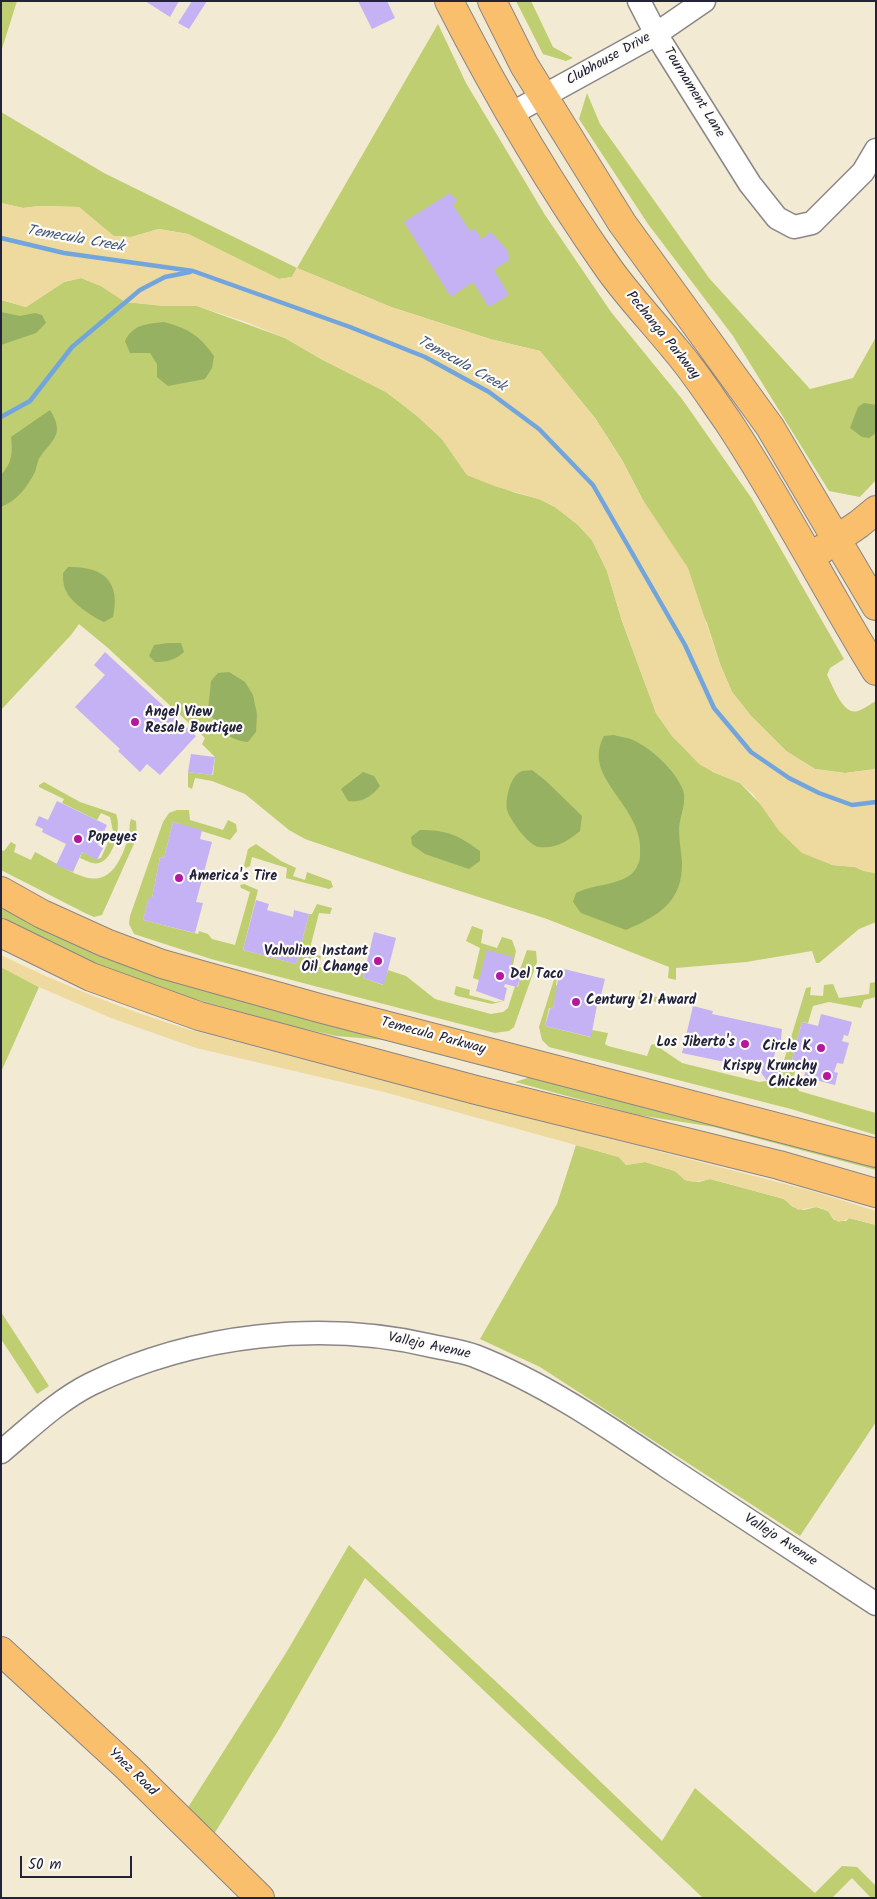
<!DOCTYPE html>
<html>
<head>
<meta charset="utf-8">
<style>
	body { margin:0 }
	#map { position:relative; width:877px; height:1899px; overflow:hidden; background:#f3ead3; font-family:Kalam,sans-serif }
	canvas { display:block }
	.frame { position:absolute; inset:0; border:2px solid #22223b; pointer-events:none }
	.scale { position:absolute; left:20px; top:1856px; width:112px; height:22px; box-sizing:border-box; border:2px solid #22223b; border-top:0; padding-left:6px; font-size:15px; line-height:18px; white-space:nowrap; color:#22223b; -webkit-text-stroke:4px #fdfcf7; paint-order:stroke }
</style>
</head>
<body>
<div id="map">
<canvas width="877" height="1899"></canvas>
<div class="frame"></div>
<div class="scale">50 m</div>
</div>
<script>
const ctx = document.querySelector('canvas').getContext('2d');
ctx.lineJoin = 'round';
function fill(path, color) { ctx.fillStyle = color; ctx.fill(path, 'evenodd'); }
function trace(path, color, width, dash) { ctx.strokeStyle = color; ctx.lineWidth = width; ctx.lineCap = dash ? 'butt' : 'round'; ctx.setLineDash(dash || []); ctx.stroke(path); }
function write(font, color, halo, rows, align = 'center') {
  ctx.font = font + ' Kalam,sans-serif'; ctx.lineWidth = 4.5; ctx.setLineDash([]); ctx.textBaseline = 'middle'; ctx.strokeStyle = halo; ctx.fillStyle = color; for (const [text, x, y, turn = 0] of rows) {
    ctx.save(); ctx.translate(x, y); ctx.rotate((+turn || 0) * Math.PI / 180); ctx.textAlign = isNaN(turn) ? turn : align; if (halo) ctx.strokeText(text, 0, 0); ctx.fillText(text, 0, 0); ctx.restore();
  }
}
const green = new Path2D(`
	M1,1H17L1,52Z
	M516,1H531L553,47L573,58L566,61L543,54Z
	M438,24L466,83L545,215L611,312L682,399L752,499L844,659L830,668L827,675C833,686 843,716 858,711C864,709 870,704 876,701V769L845,773L815,769L786,751L751,716L732,692L720,664L707,623L622,460L595,418L540,351L490,339L391,307L297,268L292,277L279,279L188,234L159,229L131,237L113,236L79,207L39,206L23,208L1,203V112L104,173L297,268Z
	M587,93L600,124L709,278L810,389L853,378L876,337V480L860,497L829,491L733,336L648,224L579,119Z
	M81,278L101,286L126,302L165,306H197L285,338L321,359L386,392L416,415L442,439L467,475L516,493L539,499L555,507L577,524L592,540L607,571L622,621L656,713L672,736L686,749L713,772L740,783L765,809L832,865L855,867L864,871L876,873V922L859,929L819,963H816L812,951L746,962L676,968V980L668,978L669,967L547,919L404,873L305,839L289,830L245,794L212,781L195,778L192,789L188,787V772L213,775L215,757L202,744L205,738L108,648L79,624L71,635L1,710V300L26,307L64,282Z
	M44,782L80,802L116,814C122,827 113,860 99,863C93,865 85,860 80,858L82,852L97,859L101,858L113,831L110,817L101,813L97,820L62,803L64,799L39,787V785Z
	M177,810H189L190,820L220,829L223,830L228,820L236,824L237,831L230,840L173,822L164,858L160,857L152,898H149L143,920L198,934L199,931L208,934L212,939L235,945L250,892L241,888L240,885L244,884L258,890L243,950L296,964L309,914H312L317,904L332,908L330,914L319,913L309,952L321,956L319,967L347,973L350,962L366,965L363,978L383,985L388,970L406,976L435,999L491,1014L503,1012L508,1008L515,986L518,987L520,977L518,975L527,950L536,951L537,962L514,1027L509,1031L495,1033L211,959L134,934L129,924L130,916L163,822L169,813Z
	M131,819L136,821L137,837L102,915L94,917L87,914L1,870V850L4,851L11,842L16,845L14,852L31,860L35,852C80,875 109,905 129,835C130,830 129,824 131,819Z
	M256,844L281,861L296,868L293,876L305,880L307,872L331,881L333,887L329,889L286,878L287,868L252,857L250,866L246,868L244,866L248,849Z
	M1,907L164,978L248,1003L500,1068H491L384,1040L336,1036L292,1026L184,996L131,979L72,955L1,920Z
	M472,926L483,930L481,943L497,948L502,937L512,940L516,951L511,974L479,980L473,978L480,948L466,941Z
	M1,967L39,987L1,1072Z
	M558,967L556,985L558,986L553,1009L549,1008L545,1026L590,1037L592,1030L608,1033L605,1044L608,1046L647,1056L651,1045L654,1044L682,1063L759,1082L767,1081L770,1085L781,1077L778,1072L782,1067L806,988L811,987L810,995L823,996L824,985L833,984L839,998L869,994L870,983L876,982V997L864,1000L861,1008L829,1002L813,1006L808,1023L802,1022L791,1063L796,1065L793,1082L799,1091L876,1113V1135L791,1109L549,1047L542,1040L539,1027Z
	M456,986L470,990L469,995L495,1002L504,1001L492,1004L457,996L454,994Z
	M640,990L663,1000V1003L638,999Z
	M534,1076L876,1166V1170L714,1127L638,1115L515,1082Z
	M576,1145L619,1157L626,1165L645,1162L675,1171L685,1180L699,1182L710,1179L784,1199L793,1207L804,1210L816,1207L828,1211L834,1220L846,1221L849,1218L876,1225V1422L800,1536L540,1367L480,1339L557,1204Z
	M1,1312L49,1386L37,1394L1,1339Z
	M349,1545L519,1703L662,1841L695,1788L815,1893L842,1866L857,1867L876,1886V1898H871L852,1878L832,1898H703L365,1578L281,1726L214,1834L187,1809L286,1653Z`);
const forest = new Path2D(`
	M1,312L20,316L35,313L42,315L46,323L36,333L1,345Z
	M164,322C189,329 199,335 214,356L212,368L205,379L168,386L157,377V364L150,353H130L125,341C133,324 147,324 164,322Z
	M864,403L876,405V433L869,438L862,437L850,428L858,407Z
	M50,410C65,434 53,439 40,457C37,461 37,467 35,472C27,487 18,500 1,507V475C12,463 13,453 11,437Z
	M68,567C103,566 121,581 113,617L104,622C91,616 71,603 65,589C63,584 63,578 63,573Z
	M169,643H181L184,652C175,660 167,662 155,662L149,656L154,645Z
	M229,672L245,682L253,695L257,714L256,732L248,742C226,740 220,728 208,711L211,681L218,673Z
	M614,735C620,737 627,737 633,740C651,748 676,771 683,790C687,802 680,816 679,828C679,840 681,851 682,862C683,902 658,916 626,930L581,913L573,902L576,893C594,884 613,886 629,876C635,872 640,863 640,856C646,805 580,780 604,736Z
	M532,770L546,781L582,816L580,831C568,841 556,849 539,847C529,846 510,820 507,810C505,800 510,777 520,772C523,770 529,771 532,770Z
	M363,772L374,776L380,786C371,797 362,803 348,801L341,789Z
	M420,830C447,830 458,835 480,851V861L469,869L425,854L412,845L411,837Z`);
const sand = new Path2D(`
	M1,203L23,208L39,206L79,207L114,236L131,237L159,229L188,234L279,279L292,277L297,268L391,307L490,339L540,351L595,418L622,460L641,497L688,568L720,664L732,692L751,716L786,751L815,769L845,773L876,769V873L864,871L855,867L832,865L802,853L779,831L753,794L740,783L713,772L699,764L672,736L656,713L622,621L607,571L592,540L577,524L555,507L539,499L494,486L467,475L442,439L416,415L386,392L321,359L285,338L246,322L197,306H165L125,302L101,286L81,278L64,282L26,307L1,300Z
	M1,955C62,985 123,1009 187,1029L812,1191L876,1211V1225L850,1218L839,1222C832,1220 833,1214 827,1211C817,1204 808,1209 798,1210L784,1199L711,1179L693,1182L685,1180L675,1171L645,1162L626,1165L619,1157L384,1092L196,1048L111,1018L39,987L1,967Z`);
const stream = new Path2D(`
	M1,238L64,253L193,271L350,327L425,357L489,392L539,429L593,485L685,645L714,708L751,752L789,778L819,793L852,805L876,802
	M1,417L30,401L72,347L140,290L165,277L190,272`);
const building = new Path2D(`
	M145,1H179L170,17Z
	M192,1H207L189,29L178,23Z
	M358,1H387L395,18L372,29Z
	M450,193L457,201L453,205L470,231L475,229L481,239L491,232L508,251L509,260L494,270L509,295L489,307L473,282L451,297L404,222Z
	M105,652L196,736L160,775L147,764L140,772L118,751L120,749L75,707L105,675L94,665Z
	M191,754L215,757L212,775L188,772Z
	M57,801L107,825L98,845L103,848L97,860L82,852L73,872L56,865L66,844L42,832L43,829L35,825L39,816L48,820Z
	M173,822L202,830L200,839L212,842L196,902L203,903L195,933L143,920L149,897L152,898L160,857L164,858Z
	M256,900L269,904L267,910L293,917L294,910L309,914L296,964L243,950Z
	M374,932L396,938L384,985L363,978Z
	M487,950L513,957L509,973L521,976L517,987L505,984L504,987L507,988L504,1001L476,991Z
	M560,968L605,979L601,995H599L591,1037L545,1026L550,1008L553,1009Z
	M693,1006L713,1011L712,1014L782,1029L780,1050L776,1049L772,1064L781,1077L770,1085L760,1071L749,1067L682,1053Z
	M821,1014L852,1022L848,1036L844,1035L842,1041L849,1043L843,1064L837,1063L834,1072L838,1073L835,1085L804,1077L807,1067L791,1063L802,1022L818,1026Z`);
const minor = new Path2D(`
	M639,1L656,34L750,184L777,218L794,227L812,223L863,172L876,150
	M511,114L656,34L704,1
	M1,1452C30,1428 57,1401 91,1384C194,1334 321,1320 432,1346C446,1349 461,1351 475,1356C544,1383 605,1425 666,1466C736,1512 806,1558 876,1604`);
const major = new Path2D(`
	M449,1C496,93 549,184 609,269C629,297 653,322 675,349C694,371 710,396 727,420C781,501 825,588 876,671
	M492,1L524,65L622,223L770,427L876,606
	M821,550L859,524L876,510
	M1,891L42,914L106,943L162,964L319,1008L876,1153
	M1,933L91,977L199,1016L476,1090L779,1165L876,1193
	M1,1651L128,1768L260,1898`);
const markers = [
	[135,722,5,"#b5179e"],
	[78,839,5,"#b5179e"],
	[179,878,5,"#b5179e"],
	[378,961,5,"#b5179e"],
	[500,976,5,"#b5179e"],
	[576,1002,5,"#b5179e"],
	[745,1044,5,"#b5179e"],
	[821,1048,5,"#b5179e"],
	[827,1076,5,"#b5179e"]
];
const streetNames = [
	["Clubhouse Drive",609,60,-29],
	["Tournament Lane",693,93,58],
	["Pechanga Parkway",662,336,51],
	["Temecula Parkway",433,1037,15],
	["Vallejo Avenue",429,1347,12],
	["Vallejo Avenue",780,1541,33],
	["Ynez Road",132,1773,44]
];
const poiNames = [
	["Angel View",145,714],
	["Resale Boutique",145,730],
	["Popeyes",88,839],
	["America's Tire",189,878],
	["Valvoline Instant",368,953,"right"],
	["Oil Change",368,969,"right"],
	["Del Taco",510,976],
	["Century 21 Award",586,1002],
	["Los Jiberto's",735,1044,"right"],
	["Circle K",811,1048,"right"],
	["Krispy Krunchy",817,1068,"right"],
	["Chicken",817,1084,"right"]
];
const waterNames = [
	["Temecula Creek",75,240,10],
	["Temecula Creek",461,365,29]
];
fill(green, '#bece70');
fill(forest, '#96b162');
fill(sand, '#eeda9e');
trace(stream, '#72a5de', 4.5);
fill(building, '#c4b2f5');
trace(minor, '#8a8687', 25);
trace(major, '#8a8687', 30);
trace(minor, '#fff', 22);
trace(major, '#f9bf6c', 28);
for (const [x, y, r, color] of markers) { const dot = new Path2D(); dot.arc(x, y, r, 0, 2 * Math.PI); ctx.fillStyle = color; ctx.fill(dot); trace(dot, '#fdfcf7', 2); }
write('14px', '#22223b', '#fdfcf7', streetNames);
write('bold 14px', '#22223b', '#fdfcf7', poiNames, 'left');
write('italic 15px', '#42567c', '#fdfcf7', waterNames);
</script>
</body>
</html>
